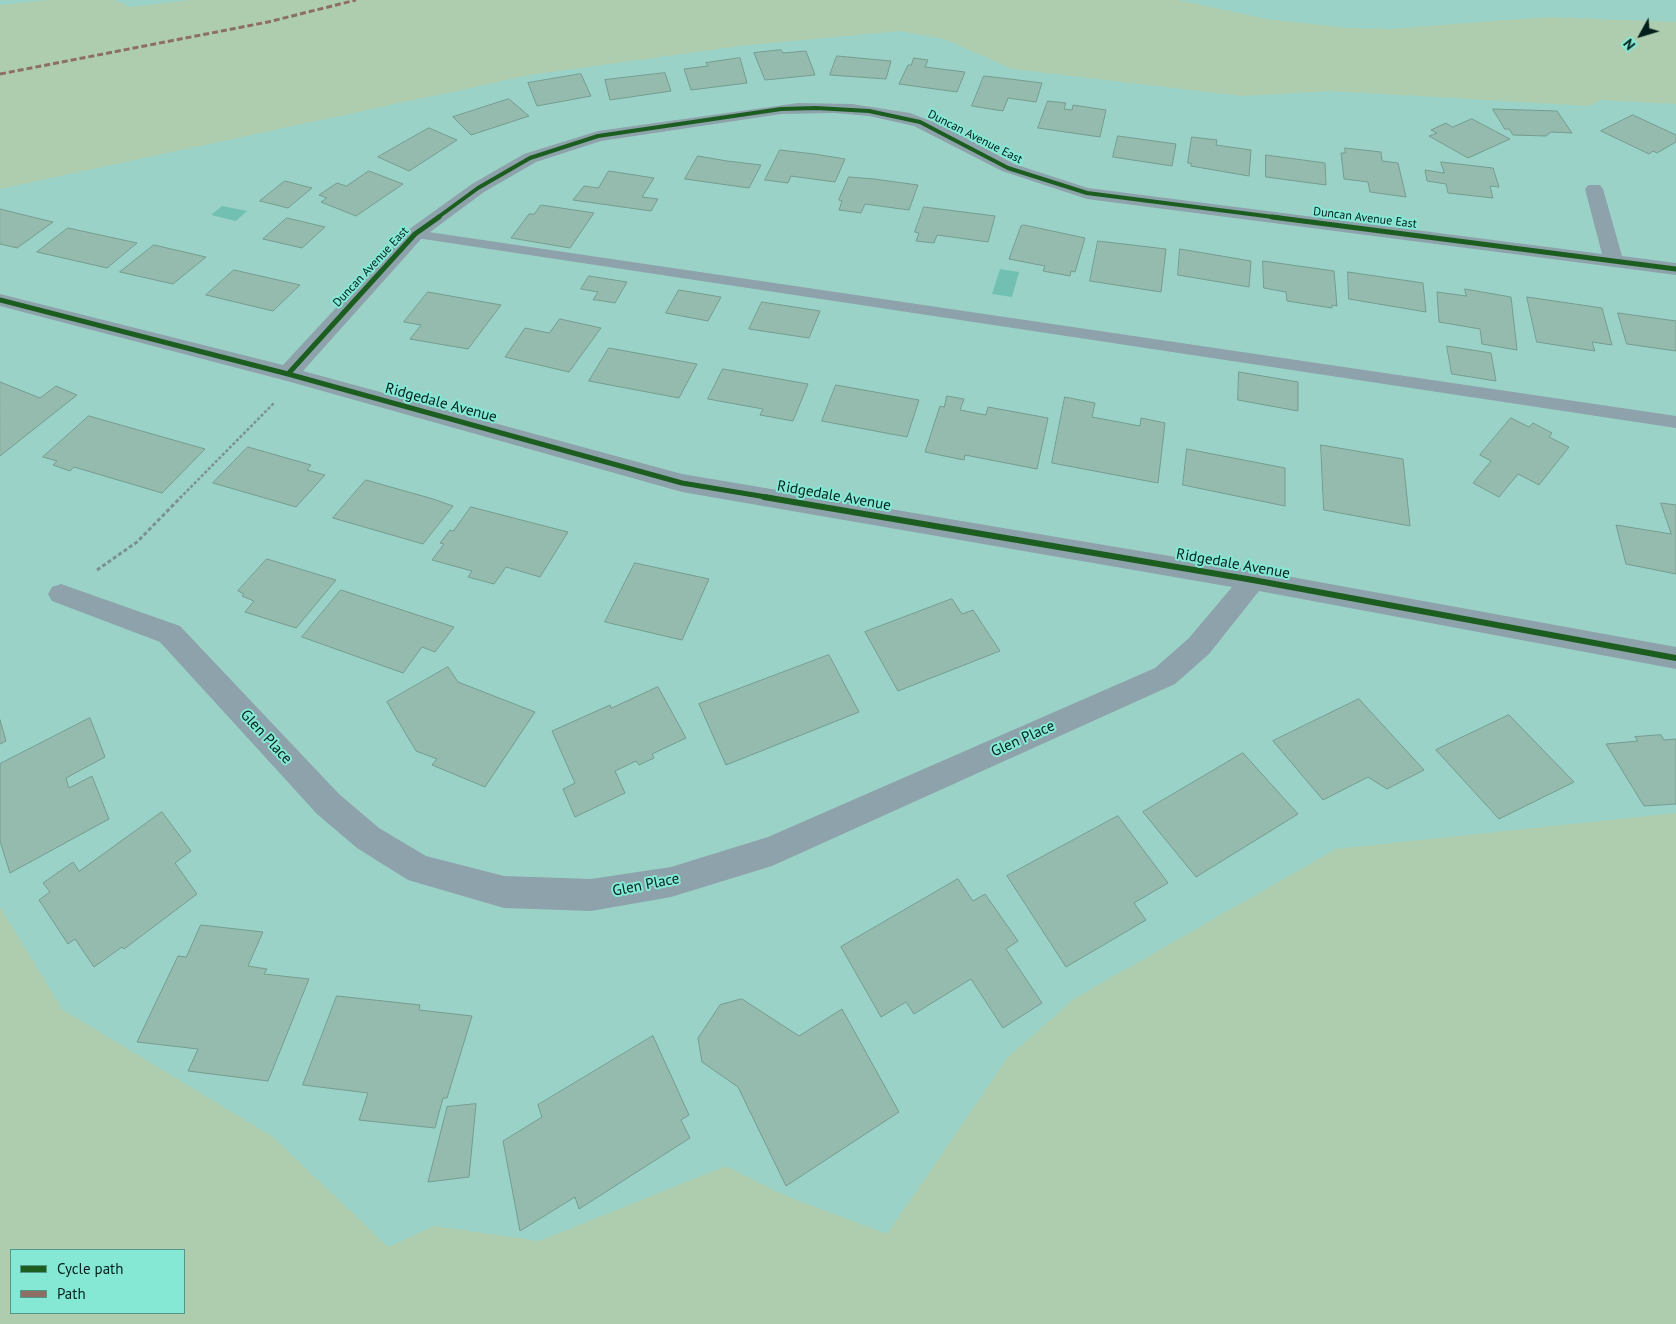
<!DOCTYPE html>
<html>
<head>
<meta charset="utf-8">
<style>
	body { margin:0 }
	#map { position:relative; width:1676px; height:1324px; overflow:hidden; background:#9bd2c7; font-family:"PT Sans",sans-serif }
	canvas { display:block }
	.legend { position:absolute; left:10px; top:1249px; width:175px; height:65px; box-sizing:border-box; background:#85e8d4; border:1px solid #50988a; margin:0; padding:6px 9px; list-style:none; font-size:15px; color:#01201b }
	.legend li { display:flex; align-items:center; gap:10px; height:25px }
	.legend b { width:25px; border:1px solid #50988a }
	.north { position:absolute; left:1616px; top:10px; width:50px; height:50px; -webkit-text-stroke:4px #85e8d4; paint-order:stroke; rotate:231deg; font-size:14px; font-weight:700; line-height:20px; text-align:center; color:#01201b }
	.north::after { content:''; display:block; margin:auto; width:18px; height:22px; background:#01201b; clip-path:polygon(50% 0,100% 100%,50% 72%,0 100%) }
</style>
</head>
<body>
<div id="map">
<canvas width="1676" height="1324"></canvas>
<ul class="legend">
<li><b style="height:6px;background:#1b5e20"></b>Cycle path</li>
<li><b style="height:6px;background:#8d6e63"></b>Path</li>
</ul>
<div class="north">N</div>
</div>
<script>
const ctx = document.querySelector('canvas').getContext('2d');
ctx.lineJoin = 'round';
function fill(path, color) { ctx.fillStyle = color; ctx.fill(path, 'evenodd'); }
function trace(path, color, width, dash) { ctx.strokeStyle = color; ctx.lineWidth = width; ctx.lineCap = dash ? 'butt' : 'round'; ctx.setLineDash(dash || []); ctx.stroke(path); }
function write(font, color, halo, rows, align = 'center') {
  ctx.font = font + ' "PT Sans",sans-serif'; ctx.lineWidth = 4; ctx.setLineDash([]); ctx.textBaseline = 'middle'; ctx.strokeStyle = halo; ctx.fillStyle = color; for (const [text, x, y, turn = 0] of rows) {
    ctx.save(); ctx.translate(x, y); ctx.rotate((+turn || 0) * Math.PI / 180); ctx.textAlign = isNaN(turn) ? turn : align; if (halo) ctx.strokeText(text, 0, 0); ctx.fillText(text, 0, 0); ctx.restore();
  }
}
const green = new Path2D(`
	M48,0H114L131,7L190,0H1179L1266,19L1348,28L1389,29L1548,17L1676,22V104L1602,100L1589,106L1333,91L1242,96L1013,69L944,39L900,31L739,46L530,75L0,189V5Z
	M1676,813V1324H0V907L62,1009L273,1137L388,1247L434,1226L539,1241L726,1166L786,1196L887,1234L1008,1057L1074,999L1336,849ZM184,1250V1313H11V1250Z`);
const water = new Path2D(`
	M222,206L247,211L236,221L211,215Z
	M1000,269L1019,272L1012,297L992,294Z`);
const building = new Path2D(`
	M781,50L783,53L806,51L815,75L765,80L754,53Z
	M837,56L891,61L886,79L830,75Z
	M740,58L747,83L691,90L684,69L708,66L706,63Z
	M914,58L928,60L925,67L965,72L957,92L899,84L908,65H911Z
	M665,73L671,91L610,100L605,80Z
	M581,74L591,96L537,106L528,83Z
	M984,76L1010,79L1042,83L1036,102L1008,98L1003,111L972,106Z
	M509,99L529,116L471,135L453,117Z
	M1048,101L1066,103L1064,109L1072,110L1073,105L1106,110L1100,137L1038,128Z
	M1493,109L1557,111L1572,133L1551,132L1546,136L1513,135L1509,129H1505Z
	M1633,115L1676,135V142L1657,153L1653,151L1649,154L1601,131Z
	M1472,119L1510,139L1468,158L1429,136L1437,133L1431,130L1446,123L1452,127Z
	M429,128L457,140L409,171L378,157Z
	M1118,136L1176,144L1172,166L1113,157Z
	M1192,137L1217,140L1216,145L1251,150L1249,176L1191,166V163H1188Z
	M1345,148L1381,152L1382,161L1398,163L1406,197L1370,192L1368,182L1344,179L1341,153H1345Z
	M780,150L814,154L845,159L835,182L791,176L788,183L765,180Z
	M1266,155L1325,163L1326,185L1266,177Z
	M698,156L727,161L761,165L749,188L685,179Z
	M1441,162L1493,168L1499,187L1490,186L1493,198L1448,193L1446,184L1427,181L1425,170L1444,173Z
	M369,171L403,184L356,216L321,202L327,198L319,195L337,183L346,186Z
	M609,171L654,178L642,197L658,199L651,211L573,200L584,186L598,188Z
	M849,177L874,179L918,185L909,210L865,204L861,213L839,210L842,201L839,200Z
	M285,181L312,188L288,208L260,201Z
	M541,205L594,213L570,248L511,238L529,214H534Z
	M924,207L995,216L988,242L937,235L934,243L916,241L919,233L915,232Z
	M0,209L24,215L53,222L17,248L0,244Z
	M287,218L325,227L302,248L263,239Z
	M1024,225L1085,238L1075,272L1071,271L1070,276L1043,271L1045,266L1009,259L1021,226Z
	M68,228L137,243L107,268L37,252Z
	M1098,241L1166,249L1161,292L1090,281Z
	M154,245L206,257L173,284L120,272Z
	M1180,249L1251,261L1249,287L1178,275Z
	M1263,261L1334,271L1337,306L1332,305V308L1287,301L1286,292L1264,288Z
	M234,270L300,285L273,311L206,295Z
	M1348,272L1423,283L1426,312L1349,299Z
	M589,276L627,282L615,303L597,300H593L598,292L581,289Z
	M1465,289L1511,297L1517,350L1482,344L1480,329L1439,322L1437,292L1466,296Z
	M679,290L721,297L708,321L666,313Z
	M428,292L501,305L468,349L410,339L421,325L404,322Z
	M1527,297L1602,308L1612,345L1592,342L1595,351L1537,342Z
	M762,302L820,311L809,338L749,329Z
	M1618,313L1676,321V351L1627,344Z
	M560,319L601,328L569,372L505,357L525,328L549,333Z
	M1447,346L1491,353L1496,381L1452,374Z
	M609,348L697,364L679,398L589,381Z
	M723,369L808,384L793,421L760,415L763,409L708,399Z
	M1239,372L1298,382V411L1238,400Z
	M0,382L40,398L56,386L77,395L0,456Z
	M836,385L919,400L907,437L822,421Z
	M947,396L964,399L960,410L986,415L988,407L1048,418L1037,469L965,455L964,460L925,452L940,406L944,407Z
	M1065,397L1095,403L1092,417L1140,426L1141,418L1165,423L1158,483L1052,463Z
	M89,416L205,449L162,493L74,467L70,471L53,465L57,461L43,457Z
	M1511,418L1529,427L1533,423L1552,433L1549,437L1569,447L1539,485L1518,474L1499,497L1473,483L1491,461L1480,455Z
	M1321,445L1403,459L1410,526L1324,510Z
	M248,447L311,465L307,470L325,475L296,507L213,483Z
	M1187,449L1285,468V506L1183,485Z
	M366,480L433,499L453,506L423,544L333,518Z
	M1661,503L1676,505V574L1626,564L1616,525L1671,534Z
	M471,507L568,532L540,577L506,567L494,584L468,577L472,571L432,560L444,544L440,543L450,530L453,531Z
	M267,559L336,580L296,628L245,612L254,601L242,596L244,594L238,591Z
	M635,563L709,579L682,640L605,622Z
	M341,590L454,627L435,652L422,647L403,673L302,637Z
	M952,599L962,614L973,610L1000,651L898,691L865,632Z
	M829,655L859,712L726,765L699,704Z
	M448,667L458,682L535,712L485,787L432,765L437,759L416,751L387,702Z
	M658,687L686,738L652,754L654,758L639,765L636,761L615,771L625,793L575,817L563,789L575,783L552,731L610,705L611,708Z
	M1359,699L1424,770L1387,789L1368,777L1323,800L1273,741Z
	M1509,715L1574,782L1499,819L1436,750Z
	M90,718L105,757L66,778L69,788L92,776L109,819L10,873L0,841V764Z
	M0,720L6,741L0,744Z
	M1661,735L1664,740L1676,739V804L1644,806L1606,744L1638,741L1635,737Z
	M1243,753L1298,814L1196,877L1143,812Z
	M162,812L191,851L175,863L197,894L124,949L122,947L94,967L75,939L68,944L39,900L50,892L43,883L73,862L79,871Z
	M1118,816L1168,883L1134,903L1146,920L1066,967L1007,876Z
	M958,879L973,901L985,894L1018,941L1006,949L1042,1003L1003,1028L971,979L914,1014L906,1002L881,1017L841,947Z
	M201,925L263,932L248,966L267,969L264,974L309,979L268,1081L188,1071L198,1049L137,1042L178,956L186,957Z
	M337,996L420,1005L419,1010L472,1016L447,1098H443L435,1128L359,1120L368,1093L303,1085Z
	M742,999L799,1036L842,1009L899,1112L786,1186L738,1087L702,1062L698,1038L720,1005Z
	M653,1036L689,1115L681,1120L690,1138L579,1209L575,1197L520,1231L503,1141L542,1117L538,1105Z
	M476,1104L469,1177L428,1182L447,1107Z`);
const pathFar1 = new Path2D(`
	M180,498L274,403`);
const path = new Path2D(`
	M97,570L137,542L181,497`);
const service = new Path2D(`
	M415,230L1676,416V428L410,237L408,234L410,231Z`);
const minor = new Path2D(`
	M798,103L852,104L910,113L946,127L1014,164L1088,188L1602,254L1585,189L1588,185H1600L1603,189L1622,256L1676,263V275L1087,199L1002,171L914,126L869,116L834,113L781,114L601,141L536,162L484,192L422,238L303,371L682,474L1253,570L1676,647V669L1259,591L1209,654L1175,684L772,866L671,897L591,911L504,908L408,880L357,848L317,814L160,642L52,601L48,594L52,587L61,584L180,626L339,794L379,828L426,856L504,876L591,879L671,867L768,837L1155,668L1189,638L1232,587L682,492L287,381L0,306V294L283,365L408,230L472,184L524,154L598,131Z`);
const quiet = new Path2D(`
	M0,74L268,22L356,0`);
const cyclewayFar2 = new Path2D(`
	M437,218L478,188L530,158L598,136L781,109L816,108L869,111L920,122L1008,168L1087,193L1281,218`);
const cyclewayFar1 = new Path2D(`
	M1272,217L1676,269
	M0,300L288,374L682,483L772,498
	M288,374L415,234L439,217`);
const cycleway = new Path2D(`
	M764,497L1253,580L1676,658`);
const farStreetnames = [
	["Duncan Avenue East",975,137,27],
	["Duncan Avenue East",1365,218,7],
	["Duncan Avenue East",371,267,-47]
];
const streetNames = [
	["Ridgedale Avenue",441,403,15],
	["Ridgedale Avenue",834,496,10],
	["Ridgedale Avenue",1233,564,10],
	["Glen Place",266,737,47],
	["Glen Place",1023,739,-24],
	["Glen Place",646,885,-11]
];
fill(green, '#aecdaf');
fill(water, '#71c0b1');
fill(building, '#95bbaf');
trace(building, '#749c8f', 1);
trace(pathFar1, '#7b9295', 2.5, [3, 2]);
trace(path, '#7b9295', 3, [4, 2.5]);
fill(service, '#8da2aa');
fill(minor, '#8da2aa');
trace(quiet, '#8d6e63', 3, [6, 3]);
trace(cyclewayFar2, '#1b5e20', 4);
trace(cyclewayFar1, '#1b5e20', 5);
trace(cycleway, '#1b5e20', 6);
write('12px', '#01201b', '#85e8d4', farStreetnames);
write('15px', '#01201b', '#85e8d4', streetNames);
</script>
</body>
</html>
